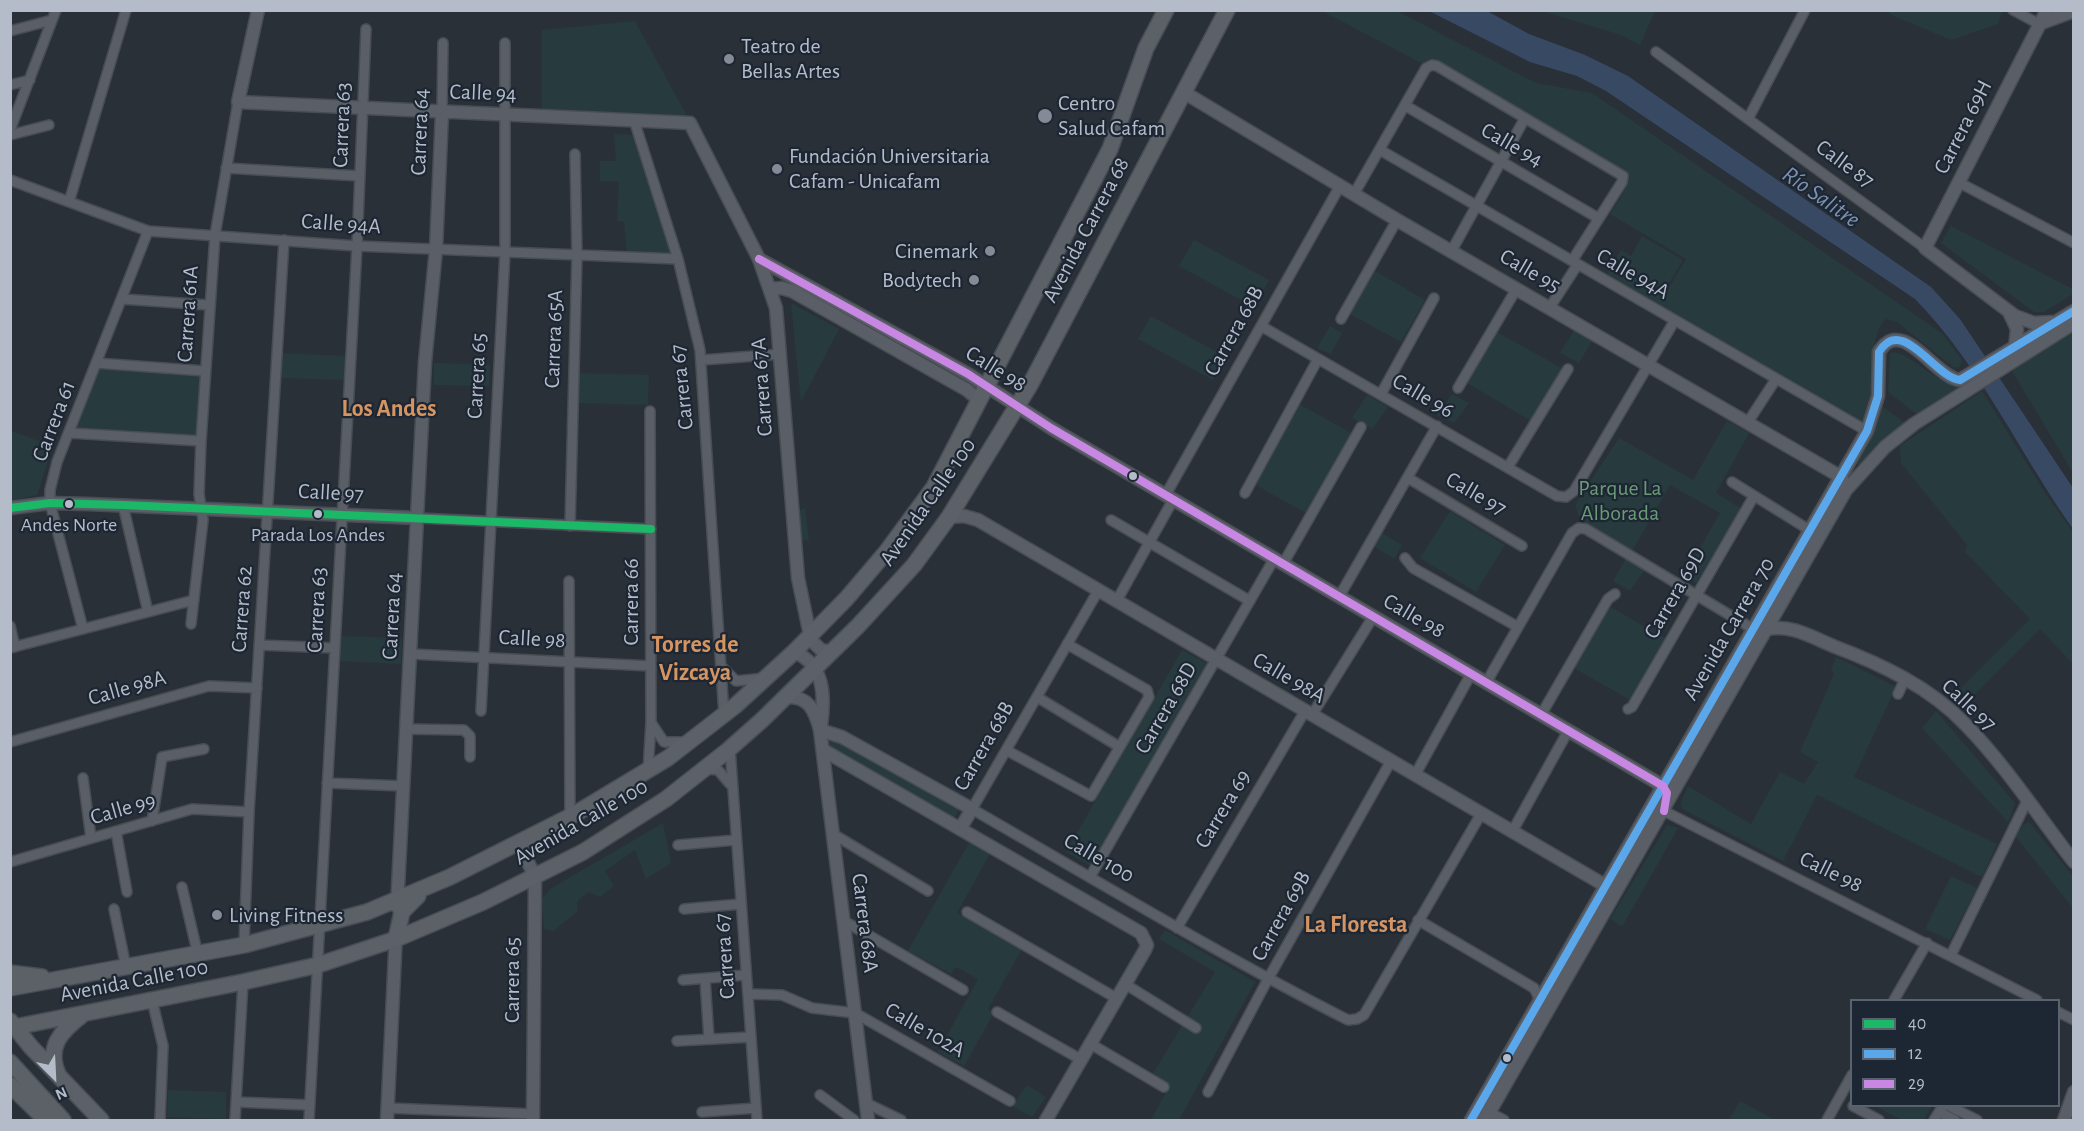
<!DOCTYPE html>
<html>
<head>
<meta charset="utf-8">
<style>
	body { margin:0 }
	#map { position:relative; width:2084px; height:1131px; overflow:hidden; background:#2a3038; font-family:"Alegreya Sans",sans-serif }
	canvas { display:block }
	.frame { position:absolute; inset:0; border:12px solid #b4bcc9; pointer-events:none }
	.legend { position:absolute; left:1850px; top:999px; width:210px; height:108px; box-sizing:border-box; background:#1d2633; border:2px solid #59626f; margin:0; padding:8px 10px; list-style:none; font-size:18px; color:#b4bcc9 }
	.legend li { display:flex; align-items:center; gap:12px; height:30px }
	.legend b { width:30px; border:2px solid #59626f }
	.north { position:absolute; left:24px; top:1047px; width:60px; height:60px; -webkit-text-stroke:4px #1d2633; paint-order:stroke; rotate:156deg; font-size:16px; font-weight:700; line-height:24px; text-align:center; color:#b4bcc9 }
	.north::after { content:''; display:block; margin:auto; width:21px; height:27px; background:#b4bcc9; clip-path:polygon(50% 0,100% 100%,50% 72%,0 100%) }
</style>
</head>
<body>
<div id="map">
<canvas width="2084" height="1131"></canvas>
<div class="frame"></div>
<ul class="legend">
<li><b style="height:8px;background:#1ab867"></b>40</li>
<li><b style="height:8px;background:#5aa8eb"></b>12</li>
<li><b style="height:8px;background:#c787e3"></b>29</li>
</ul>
<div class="north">N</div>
</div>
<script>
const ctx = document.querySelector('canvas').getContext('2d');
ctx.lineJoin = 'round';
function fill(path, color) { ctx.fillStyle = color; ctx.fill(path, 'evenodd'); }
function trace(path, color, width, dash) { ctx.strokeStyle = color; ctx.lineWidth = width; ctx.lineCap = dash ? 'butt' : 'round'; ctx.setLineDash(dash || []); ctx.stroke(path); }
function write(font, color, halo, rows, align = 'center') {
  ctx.font = font + ' "Alegreya Sans",sans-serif'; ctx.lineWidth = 4.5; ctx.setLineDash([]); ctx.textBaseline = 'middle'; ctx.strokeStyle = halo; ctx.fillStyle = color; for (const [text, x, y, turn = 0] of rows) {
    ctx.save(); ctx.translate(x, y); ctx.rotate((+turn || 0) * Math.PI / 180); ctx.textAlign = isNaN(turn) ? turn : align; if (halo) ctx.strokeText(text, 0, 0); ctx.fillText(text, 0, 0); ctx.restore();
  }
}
const green = new Path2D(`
	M1322,11H1397L1536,83L1592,93L1943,334L1962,360L1960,367L1954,368L1897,322L1886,319C1863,339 1880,413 1860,423L1855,422L1607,274L1621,250L1631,256L1642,236L1683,260L1664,291L1623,269L1665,294L1686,259L1610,214C1618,200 1632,186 1625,170Z
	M1542,11H1655L1640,45L1621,35Z
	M1890,11L1998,10L2002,12L1998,24L1951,40L1889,14Z
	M635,21L687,116L542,109V30Z
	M614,134L635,135L672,254L627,253L624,222L617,221L619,182L600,181V161H616Z
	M1951,226L2073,289V294L2044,312H2034L1941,243Z
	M1194,240L1269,280L1254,307L1179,266Z
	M1375,271L1425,300L1401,342L1350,314Z
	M791,303L839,329L801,402Z
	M1151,316L1226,357L1213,380L1138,339Z
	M1330,326L1342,333L1331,354L1317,348Z
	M1575,329L1592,341L1579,363L1560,353Z
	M1493,330L1562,368L1531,421L1464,381Z
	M2073,330V473L2012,371Z
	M1895,352C1919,359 1943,391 1966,385L1918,415L1888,392L1890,353Z
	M280,353L347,356L346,380L280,378Z
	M434,363L490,365L489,386L434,385Z
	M96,369L202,374L196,435L76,429Z
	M575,373L649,375L648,405L575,403Z
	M1982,391L2047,496L2073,532V664L2040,629L1972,697L1969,696L1961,703L1952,697L2030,619L1965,552L1967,545L1901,463L1900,446Z
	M1452,394L1469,403L1454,423L1437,415Z
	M1367,395L1388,407L1372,429L1352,418Z
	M1299,404L1351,433L1306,513L1254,484Z
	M1882,406L1906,424L1861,466L1855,463L1871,437Z
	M1727,421L1749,433L1716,493L1742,509L1696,583L1684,576L1720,513L1670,485L1633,550L1581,521L1575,505L1619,438L1693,480Z
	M11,431L53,446L37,495L11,500Z
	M805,507L809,540L801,541L799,511Z
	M1450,511L1505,545L1476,592L1420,558Z
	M1380,532L1402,545L1394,559L1372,545Z
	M1626,558L1645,569L1630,591L1613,581Z
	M1609,606L1668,640L1632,701L1574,668Z
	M339,636L402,638L401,664L338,661Z
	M1182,650L1210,665L1093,867L1066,852Z
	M1836,657L1896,687L1854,777L1997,844L1982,877L1817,795L1783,861L1682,809L1681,803L1688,786L1751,824L1780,772L1804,784L1818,762L1800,752L1834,674L1831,670Z
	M1936,711L2015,803L2008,822L1922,728Z
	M832,737L959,810L954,819L828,746Z
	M2029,822L2073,876V908L2016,837L2023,825Z
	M663,823L671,863L646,879L635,850L605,871L614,886L600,897L588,892L577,902V912L553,931L544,929L542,899L550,889Z
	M1667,825L1678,828L1622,927L1610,919Z
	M970,841L991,852L957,913L1022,949L988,1009L994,1013L964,1066L938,1052L978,979L956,967L951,974L908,951Z
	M1951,876L1977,888L1950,940L1925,929Z
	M1165,930L1255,982L1179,1120H1151L1170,1085L1152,1075L1215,972L1159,939Z
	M1027,1085L1046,1097L1032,1117L1012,1106Z
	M168,1090L226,1092V1119L167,1117Z
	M1740,1101L1775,1120H1729Z
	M1875,1106H1932L1924,1120H1902Z`);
const water = new Path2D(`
	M1429,11H1487L1529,34L1585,55L1628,76L1931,287L1960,319L2073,488V529C2020,454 1980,365 1915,299L1606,91L1577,76L1530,62Z`);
const minor = new Path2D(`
	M2013,10L2039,24
	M10,31L52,20
	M1656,52L1925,248
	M10,85L30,80
	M1406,106L1598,218
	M442,113L443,43
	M1748,119L1805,10
	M634,120L678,259L700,350L724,715
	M10,130L56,10
	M10,135L49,125
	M1380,150L1867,431
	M226,168L360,176
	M10,180L148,231L357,246L678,259
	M1958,182L2074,243
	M1354,194L1426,68L1432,65L1437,66L1623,176L1622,182L1572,261
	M69,202L126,10
	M1452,250L1525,118
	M122,299L209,305
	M1550,307L1578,264
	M1341,319L1397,220
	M1261,326L1557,496L1566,497L1574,491L1675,320
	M702,360L781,354
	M96,363L205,371
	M1458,388L1517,288
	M1381,394L1434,298
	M1748,422L1776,379
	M70,433L201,441
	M1508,467L1568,369
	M1408,478L1522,546
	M1732,482L1811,531
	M1245,493L1318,359
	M1165,496L1340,186
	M123,505L148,612
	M418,518L651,529
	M1111,520L1250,601
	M570,526L577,255L575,154
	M1405,558L1413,568L1518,627
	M1283,564L1361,427
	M569,581L570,817
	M1098,591L972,809C1097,881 1220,955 1348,1020L1357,1019L1364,1015L1481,814
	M1339,597L1437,426
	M1116,602L1173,500
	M191,624L203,520L199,494L201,441L215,235L238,102
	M10,626L15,647
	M83,629L50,503V490L57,462L148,231
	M259,645L335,648
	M10,648L194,600
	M411,654L651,666
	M722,667L736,681L765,678
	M1486,683L1572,533L1579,528L1586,529L1753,629
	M1898,694L1905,679
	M1037,697L1118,746
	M1628,709L1632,707L1754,496
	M481,711L505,252V43
	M1312,715L1373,617
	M1541,715L1608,599L1615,594
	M652,724L664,742H684
	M407,729L464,730L470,736V757
	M10,742L209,686L257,688
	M730,748L757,1120
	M1006,750L1091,796L1149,697L1147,690L1067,644
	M707,769L718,770L730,784
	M648,771L651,722L650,411
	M1415,775L1471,674
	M83,778L91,838
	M327,783L404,786
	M1664,811L2037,1000
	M152,821L162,757L204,749
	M116,831L127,892
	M1512,832L1568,731
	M833,834L928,891
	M678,845L736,840
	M10,862L192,809L249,812
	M1090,877L1274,559
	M182,887L198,955
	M114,909L126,967
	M684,909L741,904
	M967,912L1116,998
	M1418,920L1534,988L1540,1000
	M844,921L963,990
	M1177,928L1305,711
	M244,945L249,812L284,240
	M1951,955L2027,801
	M705,979L709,1039
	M683,980L746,975
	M1125,984L1196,1028
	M748,994L782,995L812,1008L855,1013L1010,1101
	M152,1000L163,1046L160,1120
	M1894,1000L1927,943
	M997,1012L1080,1059
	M2058,1012L2074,1020
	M677,1041L751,1037
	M1089,1043L1164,1087
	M1208,1092L1268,979L1391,761
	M820,1095L854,1120
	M236,1102L310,1105
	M866,1103L901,1120
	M1853,1106L1879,1120
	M1949,1106L1977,1120
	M387,1108L533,1114
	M1485,1110L1504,1120
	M702,1112L756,1108
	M1939,1112L1955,1120
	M235,1120L243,982
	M309,1120L357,246L366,29
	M1827,1120L1852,1075
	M1934,1120L1943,1106`);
const tertiary = new Path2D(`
	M258,10L238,102L690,123L759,259L776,308L798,578L811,640L821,650L832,652
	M2047,10L1925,248L2015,316L2034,323L2052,322
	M2039,24L2074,11
	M1185,93L1397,220L1836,474L1845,483
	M759,259L968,374L1051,428L1663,786L1667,793L1664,811
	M770,289L782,288L792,291L967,390L979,400
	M2009,312L2017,329L2015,348
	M10,508L50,503L88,504L418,518
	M949,517L964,516L978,520L1606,886
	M1768,629C1790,624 1812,637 1833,646C1881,664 1930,687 1966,725C2006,766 2039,817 2074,862
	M794,652C825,664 825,697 821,726
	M787,697C809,696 815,711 820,730L868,1120
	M820,730L842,737L972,809L960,829
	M823,750L1141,933L1147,945L1145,950L1046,1120
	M519,843L535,877L533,1120
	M397,907L425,362L436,249L442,113
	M387,1120L396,933
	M1471,1120L1867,431L1878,396L1879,352C1902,314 1935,378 1960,380L2074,311
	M1485,1120L1846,490L1885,447L1914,424L2074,323
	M2064,1120L2074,1092`);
const primary = new Path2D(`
	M396,939L402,912L418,896
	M10,973L42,977
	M10,988L244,945L367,912L450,877L575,814L668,758L735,706L794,652L847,598L887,551L934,487L1110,149L1146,48L1166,10
	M10,1021L31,1047L101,1120
	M10,1028L243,982L318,965L396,939L483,902L583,852L666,799L727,751L762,720L858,626L914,565L949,517L1030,385L1227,10
	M10,1062L63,1120
	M58,1074C46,1047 61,1031 82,1015
	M10,1085L46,1120`);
const bus1 = new Path2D(`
	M10,508L50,503L123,505L651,529`);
const bus2 = new Path2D(`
	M1471,1120L1867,431L1878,396L1879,352C1902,314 1935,378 1960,380L2074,311`);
const bus3 = new Path2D(`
	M759,259L968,374L1051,428L1663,786L1667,793L1664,811`);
const markers = [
	[729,59,6,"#848b96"],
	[1045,116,8,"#848b96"],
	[777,169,6,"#848b96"],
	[990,251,6,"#848b96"],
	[974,280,6,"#848b96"],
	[1133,476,5,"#b4bcc9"],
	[69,504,5,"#b4bcc9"],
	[318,514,5,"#b4bcc9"],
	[217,915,6,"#848b96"],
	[1507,1058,5,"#b4bcc9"]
];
const busNames = [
	["Andes Norte",69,525],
	["Parada Los Andes",318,535]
];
const poiNames = [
	["Teatro de",741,46],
	["Bellas Artes",741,71],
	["Centro",1058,103],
	["Salud Cafam",1058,128],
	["Fundación Universitaria",789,156],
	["Cafam - Unicafam",789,181],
	["Cinemark",978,251,"right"],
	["Bodytech",962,280,"right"],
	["Living Fitness",229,915]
];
const streetNames = [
	["Calle 94",483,93,2],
	["Carrera 63",342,125,-88],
	["Carrera 69H",1963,127,-63],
	["Carrera 64",420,132,-88],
	["Calle 94",1512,145,30],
	["Calle 87",1845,164,36],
	["Calle 94A",341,224,4],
	["Avenida Carrera 68",1086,230,-62],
	["Calle 95",1530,271,30],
	["Calle 94A",1633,274,30],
	["Carrera 61A",188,314,-86],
	["Carrera 68B",1234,331,-61],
	["Carrera 65A",554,339,-88],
	["Calle 98",996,369,32],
	["Carrera 65",477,376,-87],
	["Carrera 67",682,387,-96],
	["Carrera 67A",762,387,-94],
	["Calle 96",1423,396,30],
	["Carrera 61",54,421,-69],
	["Calle 97",331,493,3],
	["Calle 97",1476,494,30],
	["Avenida Calle 100",928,502,-55],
	["Carrera 69D",1675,593,-60],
	["Carrera 66",631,602,-90],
	["Carrera 62",242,609,-86],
	["Carrera 63",317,610,-87],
	["Carrera 64",392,616,-87],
	["Calle 98",1414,616,30],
	["Avenida Carrera 70",1729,629,-60],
	["Calle 98",532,639,3],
	["Calle 98A",1289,678,30],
	["Calle 98A",127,688,-16],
	["Calle 97",1969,705,43],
	["Carrera 68D",1166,708,-60],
	["Carrera 68B",984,746,-60],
	["Calle 99",123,809,-16],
	["Carrera 69",1223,809,-59],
	["Avenida Calle 100",581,822,-30],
	["Calle 100",1099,858,30],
	["Calle 98",1831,872,26],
	["Carrera 69B",1281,916,-61],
	["Carrera 68A",865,923,83],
	["Carrera 67",725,956,-94],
	["Carrera 65",512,980,-90],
	["Avenida Calle 100",134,981,-11],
	["Calle 102A",925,1030,30]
];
const parkNames = [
	["Parque La",1620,488],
	["Alborada",1620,513]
];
const waterNames = [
	["Río Salitre",1821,197,35]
];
const neighbourhoodNames = [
	["Los Andes",389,409],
	["Torres de",695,645],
	["Vizcaya",695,673],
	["La Floresta",1356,925]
];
fill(green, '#273a3e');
fill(water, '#384963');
trace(minor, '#484c53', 12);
trace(tertiary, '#484c53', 15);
trace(primary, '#484c55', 18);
trace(minor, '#5a5e66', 9);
trace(tertiary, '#5a5e66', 12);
trace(primary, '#5c6168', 15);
trace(bus1, '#1ab867', 8);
trace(bus2, '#5aa8eb', 8);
trace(bus3, '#c787e3', 8);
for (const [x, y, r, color] of markers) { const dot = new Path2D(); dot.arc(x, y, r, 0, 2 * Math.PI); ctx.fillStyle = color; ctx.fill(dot); trace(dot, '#1d2633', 2); }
write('20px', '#b4bcc9', '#1d2633', busNames);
write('22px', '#b4bcc9', '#1d2633', poiNames, 'left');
write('22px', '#b4bcc9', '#1d2633', streetNames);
write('22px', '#6b9a76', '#1d2633', parkNames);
write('italic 24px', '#7c92b1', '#1d2633', waterNames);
write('bold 24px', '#d59563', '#1d2633', neighbourhoodNames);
</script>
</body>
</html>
